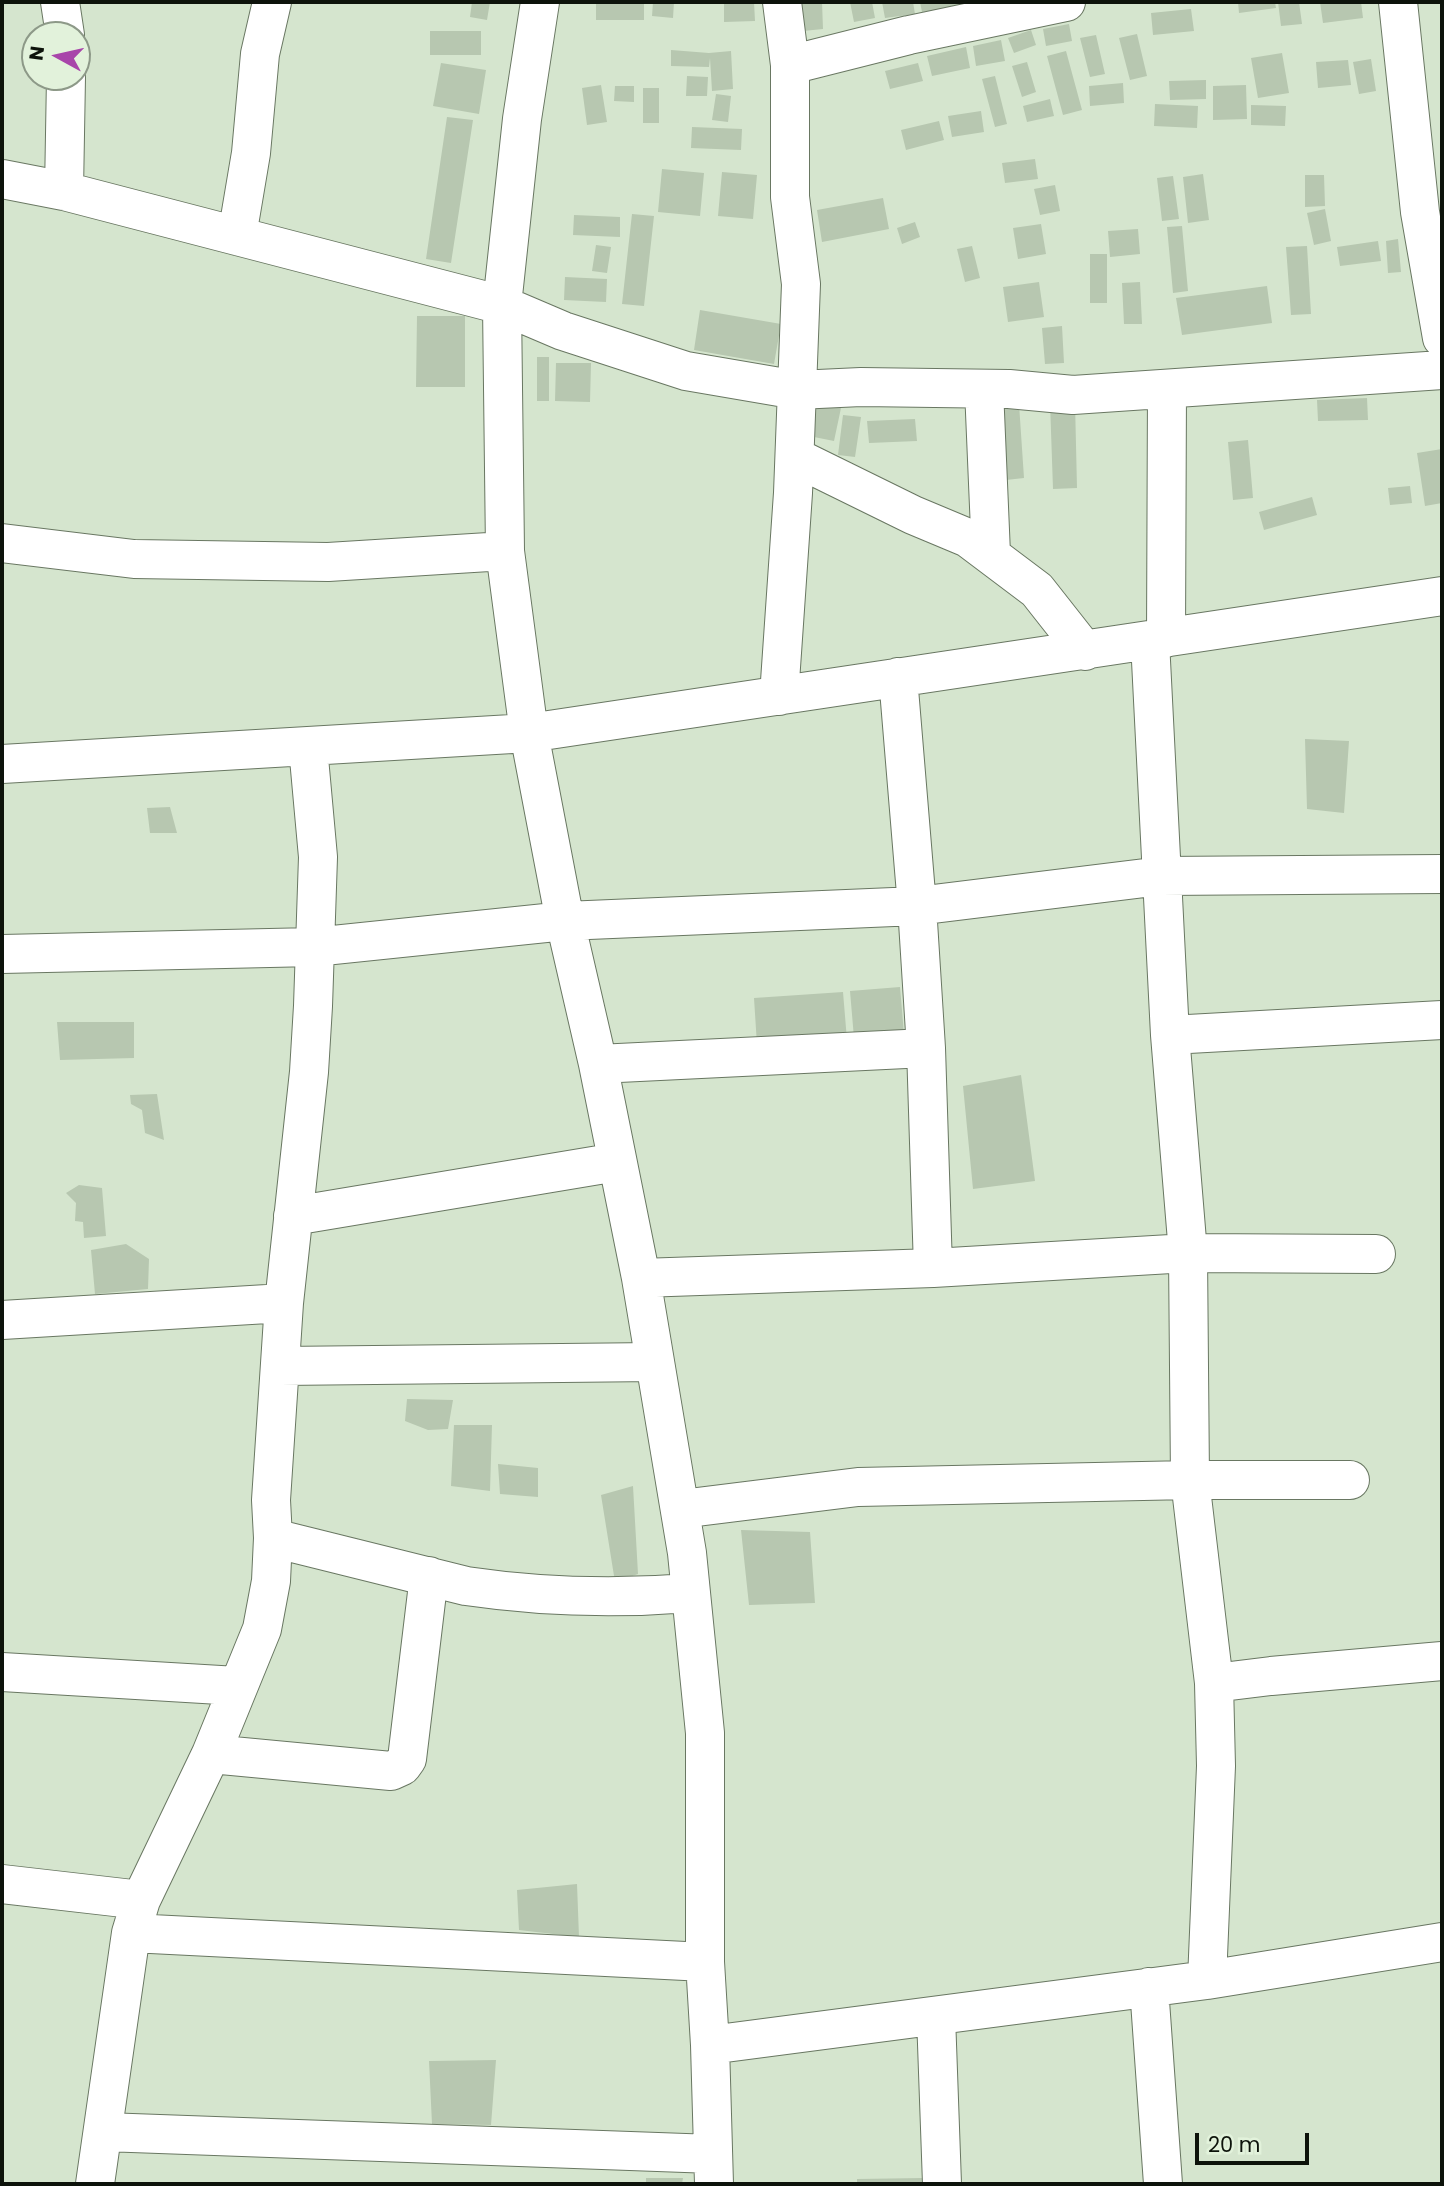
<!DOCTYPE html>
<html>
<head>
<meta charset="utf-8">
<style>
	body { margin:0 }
	#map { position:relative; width:1444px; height:2186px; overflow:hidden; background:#d5e5ce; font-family:Poppins,sans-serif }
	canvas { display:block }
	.frame { position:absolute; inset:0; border:4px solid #0d130b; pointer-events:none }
	.north { position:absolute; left:21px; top:21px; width:70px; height:70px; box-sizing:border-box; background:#e2f2db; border:2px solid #8d9988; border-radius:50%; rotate:278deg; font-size:19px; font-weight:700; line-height:28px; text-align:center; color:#0d130b }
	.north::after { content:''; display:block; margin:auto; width:24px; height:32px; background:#a845aa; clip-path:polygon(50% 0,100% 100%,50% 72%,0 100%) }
	.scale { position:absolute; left:1195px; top:2133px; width:114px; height:32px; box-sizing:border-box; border:4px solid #0d130b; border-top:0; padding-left:9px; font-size:21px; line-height:24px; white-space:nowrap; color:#0d130b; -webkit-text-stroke:5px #e2f2db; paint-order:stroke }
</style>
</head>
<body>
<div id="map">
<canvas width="1444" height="2186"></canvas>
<div class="frame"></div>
<div class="north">N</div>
<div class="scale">20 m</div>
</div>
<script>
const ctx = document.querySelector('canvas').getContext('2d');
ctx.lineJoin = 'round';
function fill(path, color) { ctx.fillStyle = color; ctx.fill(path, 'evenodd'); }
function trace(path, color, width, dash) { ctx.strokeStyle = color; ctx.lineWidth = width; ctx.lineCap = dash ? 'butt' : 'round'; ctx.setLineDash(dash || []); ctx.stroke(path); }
const building = new Path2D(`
	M472,2H490L487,20L470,17Z
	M596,2H644V20H596Z
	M653,2H674L673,18L652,16Z
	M724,2H754L755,21L724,22Z
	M801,2H822L823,29L803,31Z
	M850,2H872L875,18L854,22Z
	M882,2H913L915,14L885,18Z
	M920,2H959L960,6L922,12Z
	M1238,2H1275L1276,8L1239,13Z
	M1278,2H1299L1302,24L1281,26Z
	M1320,2H1361L1363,18L1323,23Z
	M1191,9L1194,31L1153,35L1151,13Z
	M1069,24L1072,41L1046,46L1043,29Z
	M1031,30L1036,45L1014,53L1008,38Z
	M430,31H481V55H430Z
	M1137,34L1147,76L1130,80L1119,38Z
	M1096,35L1105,74L1090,77L1080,38Z
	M1001,40L1005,61L976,66L973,46Z
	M966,47L970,68L932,76L927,56Z
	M671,50L709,53L731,51L733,89L712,91L710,58L709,67L671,66Z
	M1066,51L1082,110L1063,115L1047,56Z
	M1282,53L1289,93L1258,98L1251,58Z
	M1371,59L1376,91L1359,94L1353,62Z
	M1348,60L1351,85L1318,88L1316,62Z
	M1027,62L1036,92L1022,97L1012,66Z
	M441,63L486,70L479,114L433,106Z
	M918,63L923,81L890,89L885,71Z
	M687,76L708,77L707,96H686Z
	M995,76L1007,124L995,127L982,79Z
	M1206,80V99L1170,100L1169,81Z
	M1123,83L1124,103L1090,106L1089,86Z
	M601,85L607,122L587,125L582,88Z
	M1246,85L1247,119L1213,120V86Z
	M615,86H634V102L614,101Z
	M643,88H659V123H643Z
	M716,94L731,96L728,122L712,120Z
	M1050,99L1054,116L1027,122L1023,106Z
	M1155,104L1198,106L1197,128L1154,126Z
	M1251,105L1286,106L1285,126L1251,125Z
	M981,111L984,132L952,137L948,116Z
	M447,117L473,120L451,263L426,259Z
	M939,121L944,140L906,150L901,130Z
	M692,127L742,129L741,150L691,148Z
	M1035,159L1038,179L1005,183L1002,163Z
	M662,169L704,173L700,216L658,212Z
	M722,172L757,175L753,219L718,216Z
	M1203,174L1209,220L1188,223L1183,177Z
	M1305,175H1324L1325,206L1305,207Z
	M1173,176L1179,219L1162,221L1157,178Z
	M1055,185L1060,211L1040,215L1034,189Z
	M883,198L889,229L822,242L817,210Z
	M1325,209L1331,241L1314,245L1307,213Z
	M632,214L654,216L644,306L622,304Z
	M574,215L620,217V237L573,235Z
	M915,222L920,237L902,244L897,228Z
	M1041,224L1046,254L1018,259L1013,228Z
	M1182,226L1188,291L1173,293L1167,227Z
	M1138,229L1140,254L1110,257L1108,231Z
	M1398,239L1401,272L1388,273L1386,241Z
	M1378,241L1381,261L1340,266L1337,247Z
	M596,245L611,247L607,273L592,271Z
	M972,246L980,278L965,282L957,249Z
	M1307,246L1311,314L1291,315L1286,247Z
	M1090,254H1107V303H1090Z
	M565,277L607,279L606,302L564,300Z
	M1039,282L1044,317L1008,322L1003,287Z
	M1140,282L1142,324H1124L1122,283Z
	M1267,286L1272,323L1182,335L1176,298Z
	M700,310L781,324L774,364L694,350Z
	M417,316H465V387H416Z
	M1062,326L1064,363L1045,364L1042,328Z
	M537,357H549V401H537Z
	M556,363H591L590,402L555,401Z
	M1367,398L1368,420L1318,421L1317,400Z
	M816,402L841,408L834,441L809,436Z
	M1050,402H1075L1077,488L1053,489Z
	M1019,404L1024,478L1006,480L1001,405Z
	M843,415L861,417L855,457L838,455Z
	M915,419L917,441L869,443L867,421Z
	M1248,440L1253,498L1233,500L1228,442Z
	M1442,449V503L1425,506L1417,453Z
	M1410,486L1412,503L1390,505L1388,488Z
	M1312,497L1317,515L1264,530L1259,512Z
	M1305,739L1349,741L1344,813L1307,809Z
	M170,807L177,833H150L147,808Z
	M900,987L904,1034L854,1038L850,991Z
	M843,992L847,1040L757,1045L754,998Z
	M57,1022H134V1058L60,1060Z
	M1021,1075L1035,1181L973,1189L963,1086Z
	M157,1094L164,1140L145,1133L142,1110L131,1104L130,1095Z
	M79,1185L102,1188L106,1236L84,1238L83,1222L75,1221L76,1203L66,1193Z
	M126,1244L149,1259L148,1289L95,1294L91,1250Z
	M407,1399L453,1400L448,1429L428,1430L405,1421Z
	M454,1425H492L490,1491L451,1486Z
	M498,1464L538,1468V1497L500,1494Z
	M633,1486L638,1574L615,1582L601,1495Z
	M741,1530L810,1532L815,1603L749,1605Z
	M577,1884L579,1937L519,1930L517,1890Z
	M496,2060L491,2125L432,2124L429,2061Z
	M646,2178H683L682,2184H646Z
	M923,2178V2184H857V2179Z`);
const minor = new Path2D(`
	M60,2L65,35
	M540,2L522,119L502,305L505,551L529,733L565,921L598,1064L641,1278L687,1553L705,1733V1962L710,2045L714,2184
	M1398,2L1420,212L1442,338
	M790,65L909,35L1066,2
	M2,179L64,191L502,305L563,331L686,371L797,390L861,387L1009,389L1073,395L1442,370
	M64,191L66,77
	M237,236L251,153L260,54L272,2
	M984,389L991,554
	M795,457L913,515L968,538L1037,590L1085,651
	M2,543L134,559L328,562L505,551
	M1166,638L1167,389
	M1150,641L1170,1035L1188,1253L1190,1480L1214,1683L1216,1766L1207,1980
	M898,677L917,906L926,1048L933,1268
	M779,696L793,493L801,284L790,197V65L782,2
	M2,764L529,733L1442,596
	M2,954L314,947L565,921L917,906L1161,876L1442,874
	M1170,1035L1442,1020
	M598,1064L926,1048
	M293,1216L617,1162
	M641,1278L933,1268L1188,1253L1376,1254
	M2,1320L284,1303
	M281,1366L655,1362
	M681,1509L858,1487L1190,1480H1350
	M273,1538L466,1586C541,1597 615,1599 690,1593
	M2,1672L237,1686
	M1214,1683L1271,1676L1442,1661
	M211,1754L391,1771L402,1766L407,1759L429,1576
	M2,1884L141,1900
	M131,1933L705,1962
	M1149,1987L1163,2184
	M936,2016L942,2184
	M710,2045L1207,1980L1442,1942
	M104,2132L713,2154
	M95,2184L131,1933L141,1900L211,1754L262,1629L271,1581L273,1538L271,1500L284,1303L309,1072L313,1006L318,857L308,747`);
fill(building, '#b7c7b0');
trace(minor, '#697762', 40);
trace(minor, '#fff', 38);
</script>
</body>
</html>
